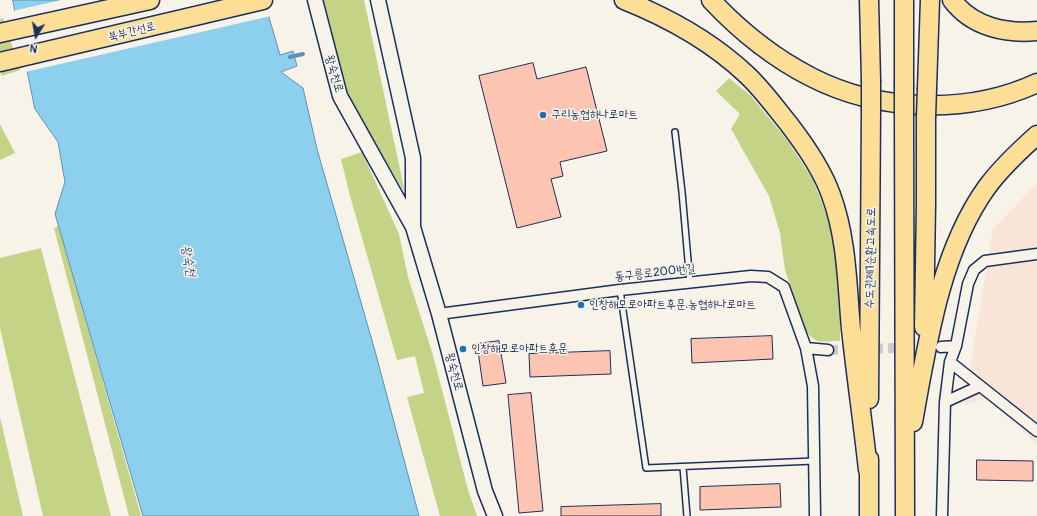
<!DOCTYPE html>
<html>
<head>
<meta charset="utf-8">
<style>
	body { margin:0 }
	#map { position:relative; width:1037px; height:516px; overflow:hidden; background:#f7f3e8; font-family:Pangolin,sans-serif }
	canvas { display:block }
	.north { position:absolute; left:16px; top:16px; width:40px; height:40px; -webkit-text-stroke:3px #f7f3e8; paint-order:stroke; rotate:191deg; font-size:11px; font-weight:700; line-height:16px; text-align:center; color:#1b2f5e }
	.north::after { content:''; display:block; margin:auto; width:14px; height:18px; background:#1b2f5e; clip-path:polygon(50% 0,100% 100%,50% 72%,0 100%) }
</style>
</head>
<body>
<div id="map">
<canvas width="1037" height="516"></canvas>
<div class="north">N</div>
</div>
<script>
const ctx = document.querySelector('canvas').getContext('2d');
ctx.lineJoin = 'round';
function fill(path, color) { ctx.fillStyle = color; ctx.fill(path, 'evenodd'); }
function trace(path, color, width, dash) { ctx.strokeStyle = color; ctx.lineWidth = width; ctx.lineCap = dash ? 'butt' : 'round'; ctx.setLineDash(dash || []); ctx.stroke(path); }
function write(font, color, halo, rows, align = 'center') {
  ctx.font = font + ' Pangolin,"Poor Story",sans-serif'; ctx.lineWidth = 3; ctx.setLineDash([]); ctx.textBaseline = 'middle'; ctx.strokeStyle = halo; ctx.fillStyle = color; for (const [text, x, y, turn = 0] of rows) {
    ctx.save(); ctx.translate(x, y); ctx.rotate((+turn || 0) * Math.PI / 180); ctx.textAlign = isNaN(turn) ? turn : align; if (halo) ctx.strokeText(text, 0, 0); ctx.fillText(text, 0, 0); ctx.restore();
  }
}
const built = new Path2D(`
	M1037,183V444L988,399L964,404L993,229Z`);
const green = new Path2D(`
	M322,0H364L405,193L345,92Z
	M3,18L20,70L2,76L0,69V19Z
	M729,78L750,95L788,141L813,180L827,216L835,250L840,298V341C822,341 816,346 805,329L785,270L780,233L769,196L731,129L740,114L716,91Z
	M0,124L15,153L0,160Z
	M362,152L399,234L408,277L433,355L468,490L477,516H440L407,397L424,393L415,356L397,360L350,196L341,159Z
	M59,226L141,516H129L54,228Z
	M41,248L111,516H43L0,328V258Z
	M0,417L23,516H0Z`);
const water = new Path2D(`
	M13,0H264L280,55L293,51L297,66L281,72L303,88L317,149L375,351L419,516H143L55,214L65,182L58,142L35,109Z`);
const pier = new Path2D(`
	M61,0H266L271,16L25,72L13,11Z`);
const stream = new Path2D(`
	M290,57L303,54`);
const building = new Path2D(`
	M533,63L537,79L586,67L607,151L560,162L563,176L551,179L561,217L517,228L479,76Z
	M772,336L773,359L692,363L691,339Z
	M499,341L506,383L483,386L477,344Z
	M610,351L611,374L530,377L529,354Z
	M531,393L543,511L519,513L508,395Z
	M977,460L1033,461V481L977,480Z
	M780,484L781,507L700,510V487Z
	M661,504V516H561V507Z`);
const streetTunnel = new Path2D(`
	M828,350L931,347`);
const lane = new Path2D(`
	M675,132L682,192L690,283
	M620,290L646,468L814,461
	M683,467L687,516`);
const street = new Path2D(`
	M439,314L620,290L751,276L768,277L784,287L806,348L828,350
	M941,347L956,346L968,284L974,270L985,261L1037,254
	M806,348L813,386L815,516
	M950,362L1037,431
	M945,402L980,386
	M942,516L945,402L950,362L956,346`);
const secondary = new Path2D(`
	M315,0L340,96L413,227L439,314L485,491L495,516
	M378,0L413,158V225`);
const highway = new Path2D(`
	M624,0C669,18 711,41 747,75C762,89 775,107 788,123C805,145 822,169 831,195C847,238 847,284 851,329C856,376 863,423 868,470
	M711,0C740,31 774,58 811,77C879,112 968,115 1037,83
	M869,0L871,80
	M952,0C972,27 1006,34 1037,31
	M0,33L150,0
	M0,62L263,0
	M904,85V0
	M927,88L930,0
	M904,114L905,516
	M924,327L926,205V117
	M869,399L871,110
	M913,422C927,345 940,252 987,187C1001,168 1019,151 1037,135
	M869,459V516`);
const highwayBridge = new Path2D(`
	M871,80V110
	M904,85V114
	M926,117L927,88`);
const markers = [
	[543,115,4,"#1f6fb2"],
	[581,305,4,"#1f6fb2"],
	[463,349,4,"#1f6fb2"]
];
const streetNames = [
	["북부간선로",132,32,-14],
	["왕숙천로",334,74,74],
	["수도권제1순환고속도로",871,258,-89],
	["동구릉로200번길",655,273,-6],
	["왕숙천로",454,372,75]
];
const poiNames = [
	["구리농협하나로마트",551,115],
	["인창해모로아파트후문.농협하나로마트",589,305],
	["인창해모로아파트후문",471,349]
];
const waterNames = [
	["왕숙천",188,261,80]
];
fill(built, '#f9e5d8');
fill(green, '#c5d387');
fill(water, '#8cd0ee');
trace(water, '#5f90b4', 1);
fill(pier, '#f7f3e8');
trace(stream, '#5f90b4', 4);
fill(building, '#fdc4b1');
trace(building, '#1b2f5e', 1);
trace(streetTunnel, '#cbcccc', 10, [10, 5]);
trace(lane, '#1b2f5e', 8);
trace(street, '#1b2f5e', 13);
trace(secondary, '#1b2f5e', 17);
trace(highway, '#1b2f5e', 21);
trace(lane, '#f7f3e8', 5);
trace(street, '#f7f3e8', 10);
trace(secondary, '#f7f3e8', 14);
trace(highway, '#fdde96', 18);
trace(highwayBridge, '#1b2f5e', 21, []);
trace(highwayBridge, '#fdde96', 18);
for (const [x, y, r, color] of markers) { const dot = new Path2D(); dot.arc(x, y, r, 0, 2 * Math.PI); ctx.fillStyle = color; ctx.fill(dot); trace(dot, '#f7f3e8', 1.5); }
write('12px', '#1b2f5e', '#f7f3e8', streetNames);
write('12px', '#1b2f5e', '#f7f3e8', poiNames, 'left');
write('italic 13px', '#375782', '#f7f3e8', waterNames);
</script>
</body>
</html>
